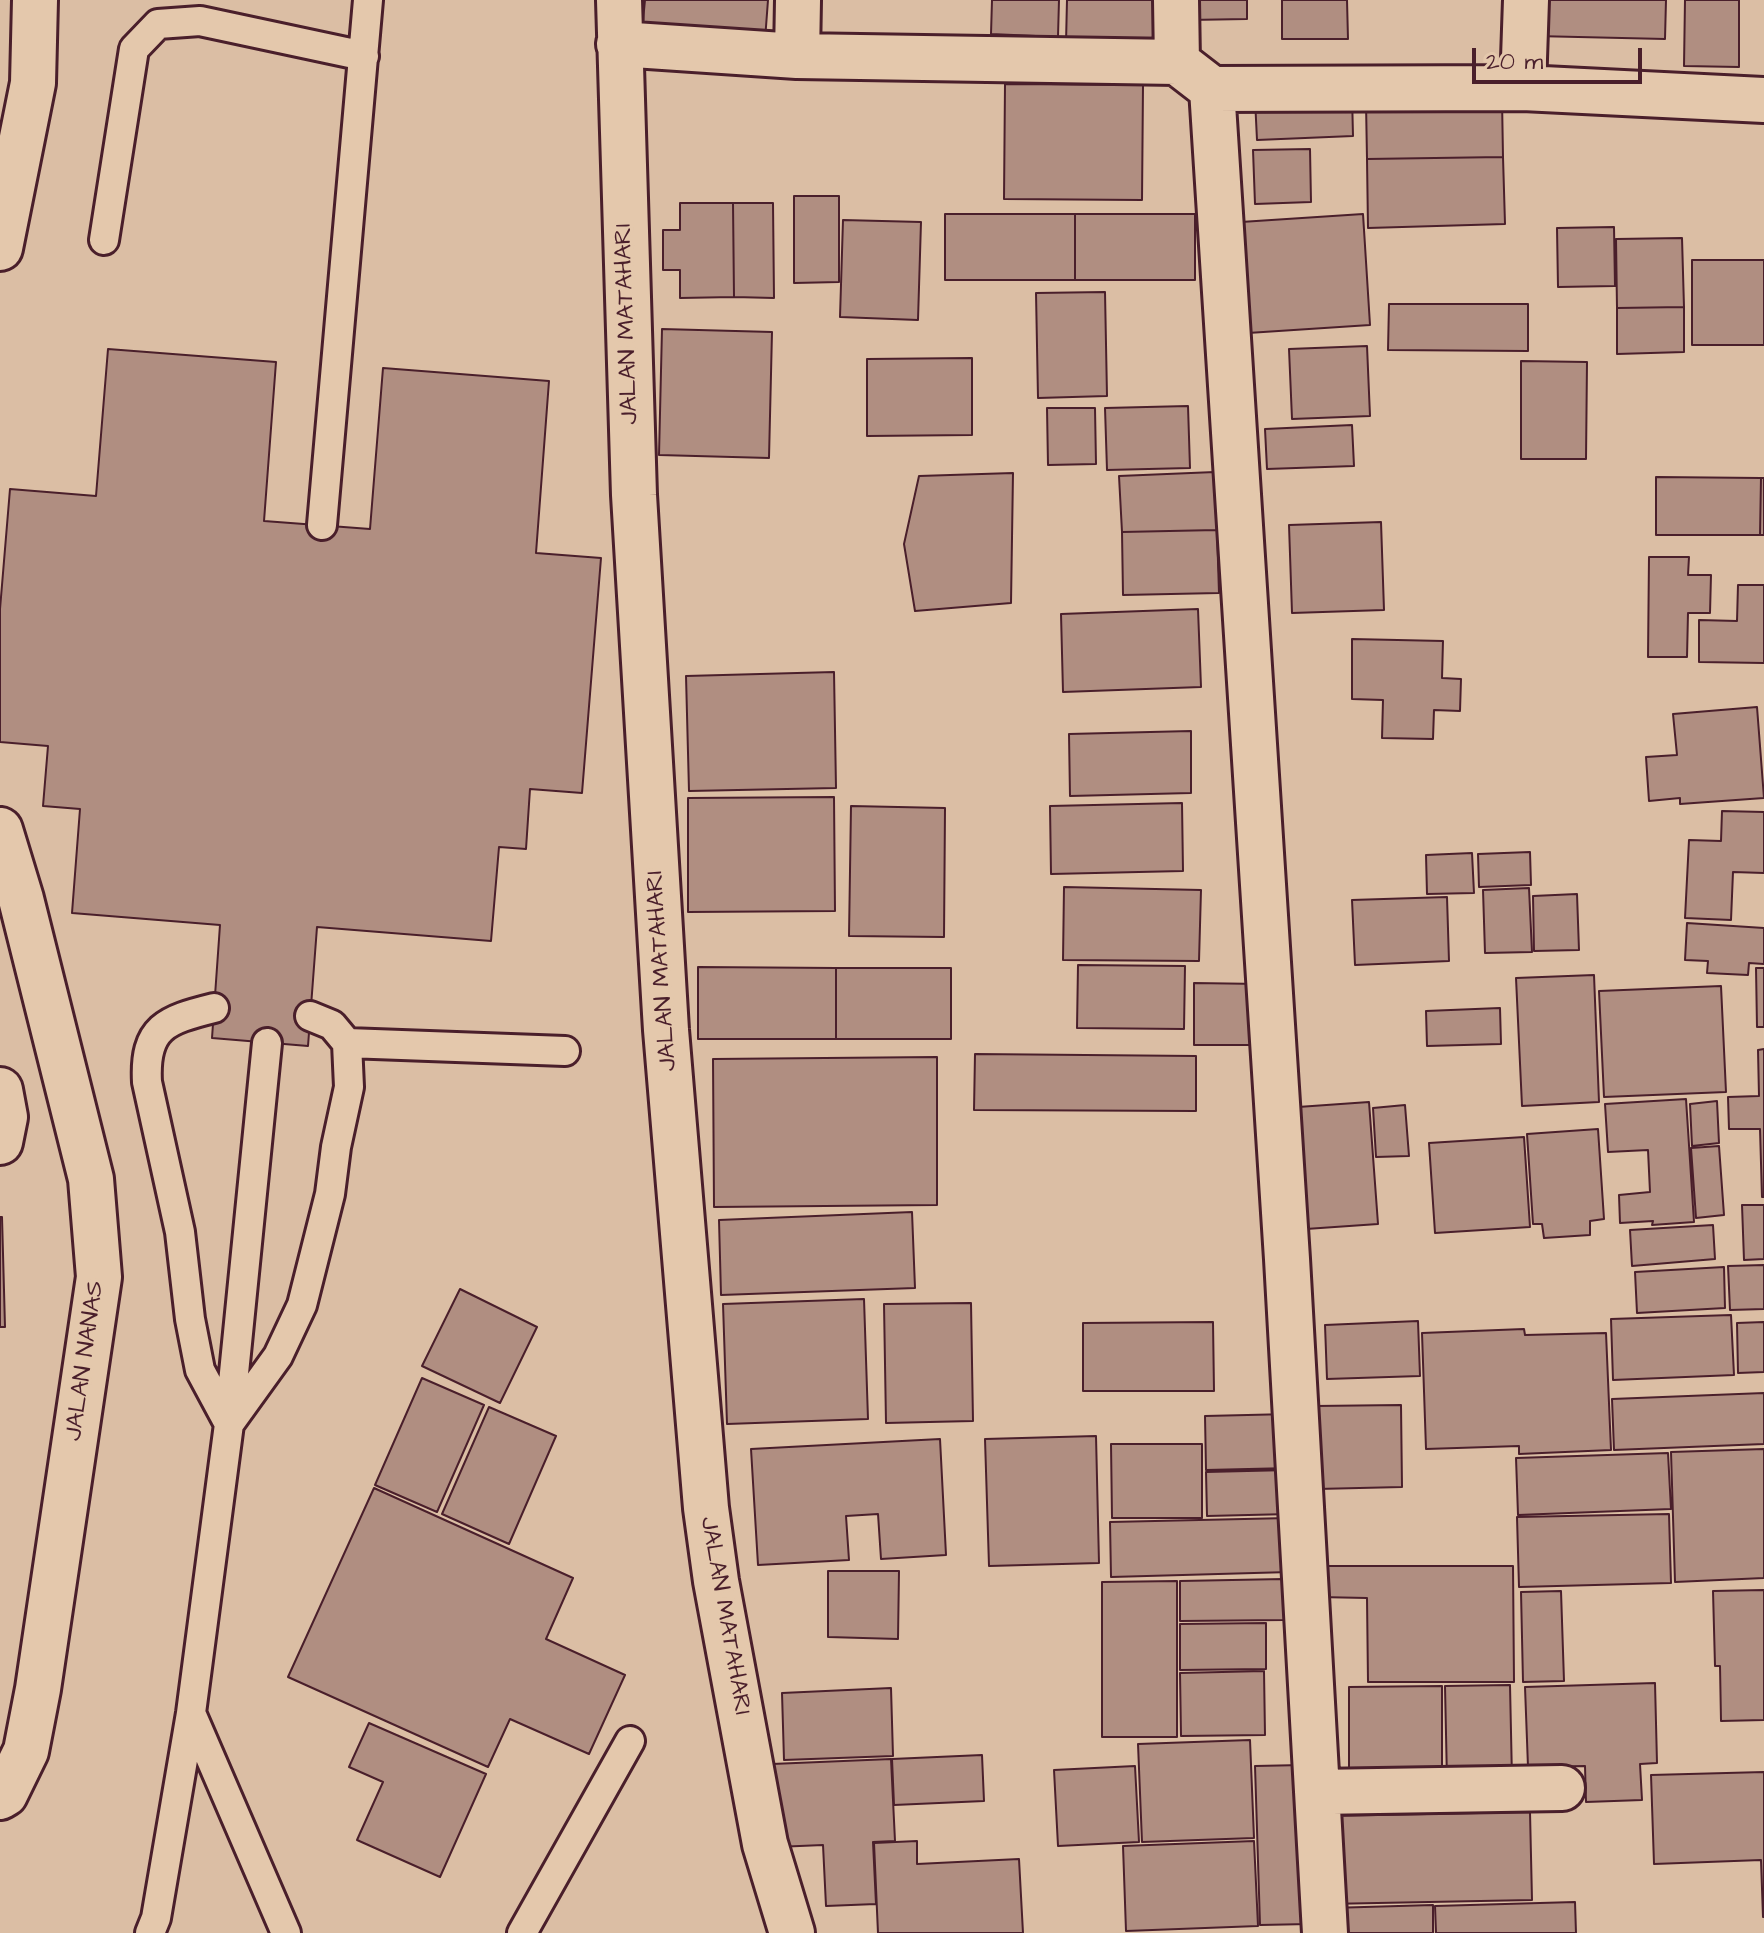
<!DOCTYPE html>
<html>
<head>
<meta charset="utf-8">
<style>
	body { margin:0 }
	#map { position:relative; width:1764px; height:1933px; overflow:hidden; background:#dbbea4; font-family:"Architects Daughter",sans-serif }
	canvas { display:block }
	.scale { position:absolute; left:1472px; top:48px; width:170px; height:36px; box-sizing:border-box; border:4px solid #4a1f2b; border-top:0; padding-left:10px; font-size:24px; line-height:28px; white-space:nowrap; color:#4a1f2b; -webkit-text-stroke:6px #e4c8ac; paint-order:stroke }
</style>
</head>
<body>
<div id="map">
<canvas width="1764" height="1933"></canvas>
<div class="scale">20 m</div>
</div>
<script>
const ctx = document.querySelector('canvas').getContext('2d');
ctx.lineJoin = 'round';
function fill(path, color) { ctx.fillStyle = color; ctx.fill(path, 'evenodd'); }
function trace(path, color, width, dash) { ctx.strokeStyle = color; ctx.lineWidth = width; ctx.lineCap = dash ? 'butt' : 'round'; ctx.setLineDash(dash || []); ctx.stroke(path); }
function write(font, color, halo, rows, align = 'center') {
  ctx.font = font + ' "Architects Daughter",sans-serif'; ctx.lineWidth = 7; ctx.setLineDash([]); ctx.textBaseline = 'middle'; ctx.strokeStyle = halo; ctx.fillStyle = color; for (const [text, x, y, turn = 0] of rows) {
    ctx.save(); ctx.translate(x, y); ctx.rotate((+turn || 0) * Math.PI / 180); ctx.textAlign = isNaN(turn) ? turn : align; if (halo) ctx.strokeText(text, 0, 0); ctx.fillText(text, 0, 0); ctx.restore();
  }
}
const building = new Path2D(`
	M645,0H768L765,40L642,31Z
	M992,0H1059L1058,37L991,34Z
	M1067,0H1157L1156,46L1066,43Z
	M1187,0H1247V19L1188,20Z
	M1282,0H1347L1348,39H1282Z
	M1536,0H1666L1665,39L1535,36Z
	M1685,0H1739V67L1684,66Z
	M1005,84L1143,85L1142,200L1004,199Z
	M1352,95L1353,136L1257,140L1255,99Z
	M1502,99L1503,157L1367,159L1366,103Z
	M1310,149L1311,202L1255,204L1253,150Z
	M1503,157L1505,224L1368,228L1367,159Z
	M794,196H839V282L794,283Z
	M680,203H733L734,297L680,298V270H663V230H680Z
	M733,203H773L774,298L734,297Z
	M945,214H1075V280H945Z
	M1075,214H1195V280H1075Z
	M1363,214L1370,325L1248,333L1241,222Z
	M843,220L921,222L918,320L840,317Z
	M1614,227L1615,286L1558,287L1557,228Z
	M1682,238L1684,307L1617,308L1616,239Z
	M1692,260H1764V345H1692Z
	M1105,292L1107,396L1038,398L1036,293Z
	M1389,304H1528V351L1388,350Z
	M1684,307V352L1617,354V308Z
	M662,329L772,332L769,458L659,455Z
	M1367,346L1370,416L1292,419L1289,349Z
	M108,349L276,362L264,521L370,529L383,368L549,381L536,553L601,558L582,793L530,789L526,849L499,847L491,941L317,927L308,1046L212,1038L220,925L72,913L80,809L43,806L48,746L0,742V609L10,489L96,496Z
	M972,358V435L867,436V359Z
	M1521,361L1587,362L1586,459H1521Z
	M1188,406L1190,468L1107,470L1105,408Z
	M1047,408H1095L1096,464L1048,465Z
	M1352,425L1354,466L1267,469L1265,429Z
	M1215,472L1217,530L1122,532L1119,476Z
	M1013,473L1011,603L915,611L904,544L919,476Z
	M1656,477L1761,478L1760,535H1656Z
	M1761,478H1764V535H1760Z
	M1381,522L1384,610L1292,613L1289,525Z
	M1217,530L1219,593L1123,595L1122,532Z
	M1649,557H1689L1688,575H1711L1710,613H1688L1687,657H1648Z
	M1738,585H1764V663L1699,662V620L1737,621Z
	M1198,609L1201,687L1063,692L1061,614Z
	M1352,639L1443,641L1442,678L1461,679L1460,711L1434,710L1433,739L1382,738L1383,700L1352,699Z
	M834,672L836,788L689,791L686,676Z
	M1757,707L1764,798L1680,804V798L1649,801L1646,757L1677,755L1673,714Z
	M1191,731V793L1070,796L1069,734Z
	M834,797L835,911L688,912V798Z
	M1182,803L1183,871L1051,874L1050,806Z
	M851,806L945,808L944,937L849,936Z
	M1722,811L1764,812V873L1733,872L1731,920L1685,918L1689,840L1721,841Z
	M1530,852L1531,885L1479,887L1478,854Z
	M1472,853L1474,893L1427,894L1426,855Z
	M1064,887L1201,890L1199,961L1063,960Z
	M1529,888L1532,952L1485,953L1483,890Z
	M1577,894L1579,950L1534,951L1533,896Z
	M1447,897L1449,961L1355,965L1352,900Z
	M1687,923L1764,928V964L1749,963L1748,975L1707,973L1708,961L1685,960Z
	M1078,965L1185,966L1184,1029L1077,1028Z
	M698,967L836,968V1039H698Z
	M836,968H951V1039H836Z
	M1756,968H1764V1027H1757Z
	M1594,975L1599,1102L1522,1106L1516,978Z
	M1194,983L1261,984L1260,1045H1194Z
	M1721,986L1726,1092L1604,1097L1599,991Z
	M1500,1008L1501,1044L1427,1046L1426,1011Z
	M1764,1049V1197H1762L1760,1129H1729L1728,1097L1759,1096L1758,1050Z
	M975,1054L1196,1056V1111L974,1110Z
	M937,1057V1205L714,1207L713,1059Z
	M1686,1099L1694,1222L1652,1225L1653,1221L1620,1223L1619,1195L1650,1192L1648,1150L1608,1152L1605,1104Z
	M1717,1101L1719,1143L1692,1146L1690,1104Z
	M1369,1102L1378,1224L1306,1229L1298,1107Z
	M1405,1105L1409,1156L1376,1157L1373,1108Z
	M1598,1129L1604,1219L1590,1221V1235L1544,1238L1542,1224H1533L1527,1134Z
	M1524,1137L1530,1227L1435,1233L1429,1143Z
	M1719,1146L1724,1215L1696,1218L1691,1148Z
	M1742,1205H1764V1259L1744,1260Z
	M912,1212L915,1288L721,1295L719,1220Z
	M0,1217H2L5,1327H0Z
	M1713,1225L1715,1259L1632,1266L1630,1230Z
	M1764,1265V1309L1730,1310L1728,1266Z
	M1724,1267L1725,1308L1637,1313L1635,1272Z
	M460,1289L537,1327L500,1403L422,1366Z
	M864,1299L868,1419L727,1424L723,1304Z
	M971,1303L973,1421L886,1423L884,1304Z
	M1731,1315L1734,1375L1613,1380L1611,1319Z
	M1418,1321L1420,1376L1327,1379L1325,1325Z
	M1213,1322L1214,1391H1083V1323Z
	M1764,1322V1372L1738,1373L1737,1323Z
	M1524,1329L1525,1335L1606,1333L1611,1450L1519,1454V1446L1426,1449L1422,1333Z
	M422,1378L484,1405L437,1512L375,1485Z
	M1764,1393V1444L1614,1450L1612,1399Z
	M1401,1405L1402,1487L1317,1489L1315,1406Z
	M489,1407L556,1436L509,1544L442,1514Z
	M1290,1414L1291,1468L1206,1470L1205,1416Z
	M1096,1436L1099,1563L989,1566L985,1439Z
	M940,1439L946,1555L881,1559L878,1514L846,1516L849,1560L758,1565L751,1449Z
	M1111,1444H1202V1518H1112Z
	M1764,1449V1578L1675,1582L1671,1452Z
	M1668,1453L1671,1509L1518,1515L1516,1458Z
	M1289,1470L1290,1514L1207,1516L1206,1472Z
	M374,1488L573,1578L546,1639L625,1675L589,1754L510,1719L488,1767L288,1677Z
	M1669,1514L1671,1583L1519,1587L1517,1517Z
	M1289,1518L1290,1572L1111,1577L1110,1522Z
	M1318,1566H1513L1514,1682H1368L1367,1598L1318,1597Z
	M828,1571H899L898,1639L828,1637Z
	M1284,1579V1620L1180,1621V1581Z
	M1177,1581V1737H1102V1582Z
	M1764,1590V1720L1721,1721L1720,1666H1715L1713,1591Z
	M1561,1591L1564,1681L1523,1682L1521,1592Z
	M1266,1623V1669L1180,1670V1624Z
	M1264,1671L1265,1735L1181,1736L1180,1673Z
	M1655,1683L1657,1763L1640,1764L1642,1800L1586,1802L1585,1766L1528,1767L1525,1687Z
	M1510,1685L1512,1779L1447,1781L1445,1686Z
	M1442,1686V1781H1349V1687Z
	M891,1688L893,1756L784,1760L782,1693Z
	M369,1723L486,1774L440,1877L357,1840L383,1782L349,1767Z
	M1250,1740L1254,1838L1142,1842L1138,1744Z
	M982,1755L984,1801L894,1805L892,1759Z
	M891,1759L895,1841L873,1842L876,1904L826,1906L823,1845L776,1847L772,1764Z
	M1303,1765L1309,1924L1260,1925L1255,1766Z
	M1135,1766L1139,1842L1058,1846L1054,1770Z
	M1764,1772V1917H1763L1761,1860L1654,1864L1651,1775Z
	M1530,1812L1532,1900L1326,1904L1325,1816Z
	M917,1841V1864L1019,1859L1023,1933H878L874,1843Z
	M1254,1841L1258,1926L1126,1931L1123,1846Z
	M1575,1902L1576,1933H1436L1435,1906Z
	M1433,1905V1933H1331L1330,1908Z`);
const service = new Path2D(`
	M104,240L134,49L158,24L200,21L364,56
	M322,525L368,0
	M214,1008C166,1020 144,1027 147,1082L180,1232L190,1319L200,1370L229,1424
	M347,1043L565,1051
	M229,1423L267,1043
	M191,1713L286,1933
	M150,1933L156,1918L191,1713L229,1424L278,1356L302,1305L330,1194L336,1147L349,1087L347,1043L332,1025L310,1016
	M522,1933L630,1741`);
const minor = new Path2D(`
	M619,0L634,495L666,1030L706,1508L716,1581L765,1844L792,1933
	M1176,0L1177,62
	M619,44L797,56L1177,62L1212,89L1523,88L1764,100
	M797,56L798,0
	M1523,88L1526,0
	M1212,89L1287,1259L1325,1933
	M0,248L33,83L35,0
	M0,830L21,899L91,1179L99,1277L38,1689L26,1751L5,1794L0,1797
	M0,1090L5,1117L0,1142
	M1317,1792L1562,1788`);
const streetNames = [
	["JALAN MATAHARI",628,324,-92],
	["JALAN MATAHARI",663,971,-94],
	["JALAN NANAS",86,1361,-82],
	["JALAN MATAHARI",724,1616,80]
];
fill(building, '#b08e81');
trace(building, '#4a1f2b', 2);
trace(service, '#4a1f2b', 34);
trace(minor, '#4a1f2b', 50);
trace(service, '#e4c8ac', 28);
trace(minor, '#e4c8ac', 44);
write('24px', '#4a1f2b', '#e4c8ac', streetNames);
</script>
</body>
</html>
